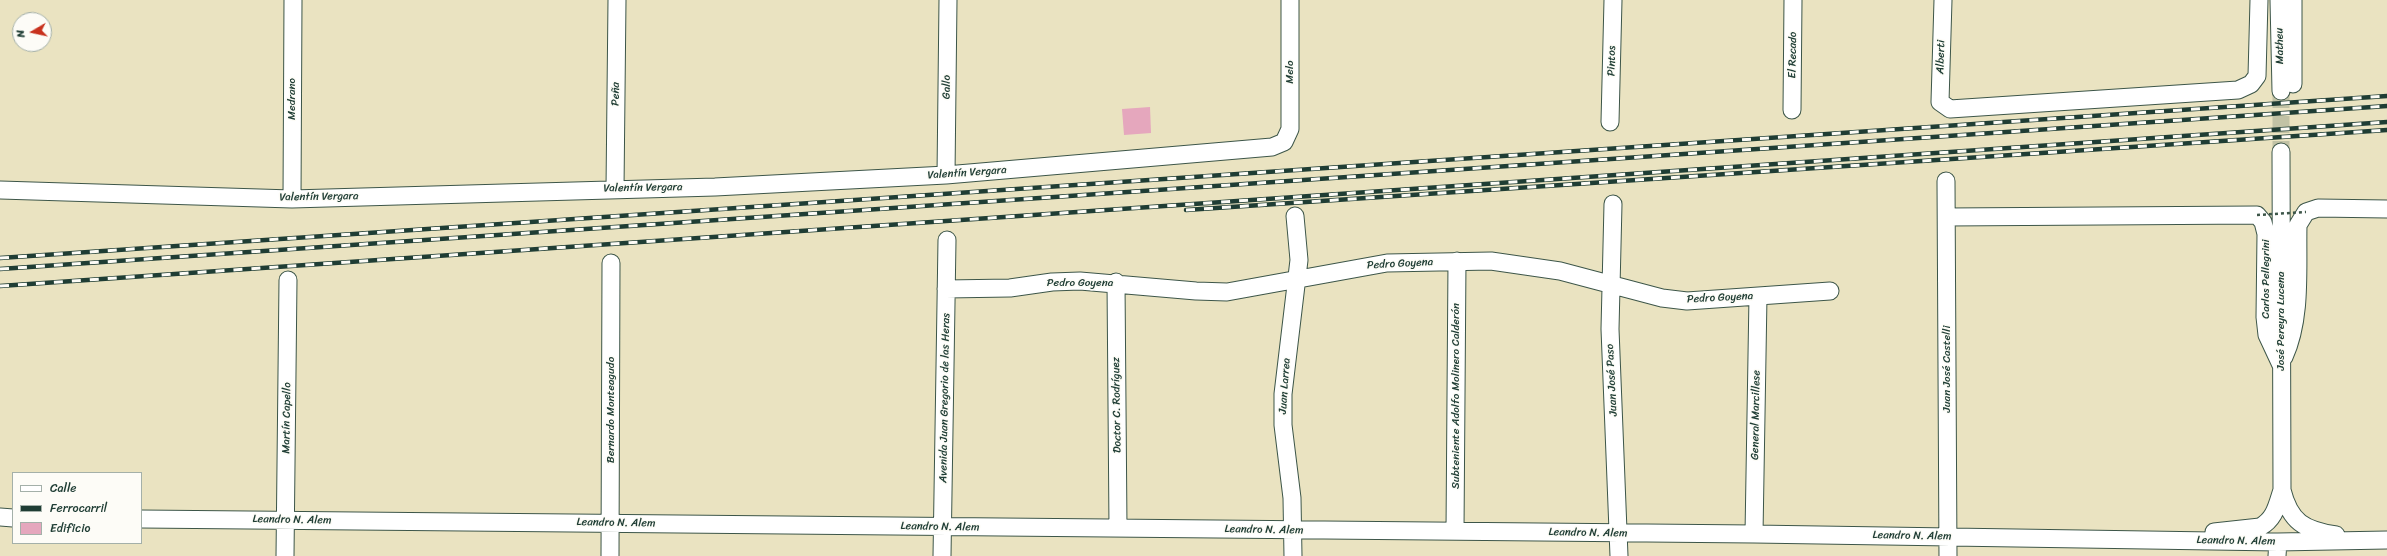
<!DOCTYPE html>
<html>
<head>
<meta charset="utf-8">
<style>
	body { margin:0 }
	#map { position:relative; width:2387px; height:556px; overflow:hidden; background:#eae3c1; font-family:Sriracha,sans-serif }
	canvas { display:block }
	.legend { position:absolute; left:12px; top:472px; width:130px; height:72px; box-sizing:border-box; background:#fdfcf7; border:1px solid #a4b0a9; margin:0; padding:5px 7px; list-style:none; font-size:12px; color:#1f3d34 }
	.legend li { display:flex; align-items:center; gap:8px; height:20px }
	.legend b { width:20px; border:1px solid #a4b0a9 }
	.north { position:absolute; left:12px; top:12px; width:40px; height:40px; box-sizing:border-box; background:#fdfcf7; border:1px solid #a4b0a9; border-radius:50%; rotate:261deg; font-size:11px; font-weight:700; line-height:16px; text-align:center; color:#1f3d34 }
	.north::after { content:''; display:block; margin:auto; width:14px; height:18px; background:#c8321e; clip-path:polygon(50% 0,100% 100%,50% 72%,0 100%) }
</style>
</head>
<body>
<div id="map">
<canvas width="2387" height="556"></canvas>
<ul class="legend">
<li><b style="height:5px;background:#fff"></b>Calle</li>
<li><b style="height:5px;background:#1f3d34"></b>Ferrocarril</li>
<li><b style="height:11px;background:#e5a7bd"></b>Edificio</li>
</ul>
<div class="north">N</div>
</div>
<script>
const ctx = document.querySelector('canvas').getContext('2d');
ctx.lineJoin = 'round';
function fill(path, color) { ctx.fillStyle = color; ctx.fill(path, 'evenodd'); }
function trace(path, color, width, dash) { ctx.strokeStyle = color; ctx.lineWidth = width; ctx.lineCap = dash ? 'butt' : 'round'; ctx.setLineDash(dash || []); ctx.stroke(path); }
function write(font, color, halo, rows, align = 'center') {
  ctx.font = font + ' Sriracha,sans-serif'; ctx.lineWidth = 3; ctx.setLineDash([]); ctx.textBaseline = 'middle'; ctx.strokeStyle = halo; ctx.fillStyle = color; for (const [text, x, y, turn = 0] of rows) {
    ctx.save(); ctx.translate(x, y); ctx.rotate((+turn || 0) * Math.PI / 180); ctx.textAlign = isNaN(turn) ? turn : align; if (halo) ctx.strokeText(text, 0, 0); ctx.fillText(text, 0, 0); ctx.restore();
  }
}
const building = new Path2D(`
	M1150,107L1151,133L1124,135L1122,109Z`);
const minorTunnel = new Path2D(`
	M2281,91V152`);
const minor = new Path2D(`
	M1943,0L1940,102L1950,109L2238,90L2251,84L2257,76L2259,0
	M2279,0L2281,91
	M2293,84V0
	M1792,110L1793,0
	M1610,122L1613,0
	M2281,152L2282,490C2290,522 2304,530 2336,535
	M946,175L948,0
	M1946,181L1948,556
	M615,189L617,0
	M0,190L292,199L715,187L946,175L1272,147L1284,142L1290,129V0
	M292,199L293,0
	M1613,204L1610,329L1619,556
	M1947,217L2257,215L2263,222L2266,234L2265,317L2267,335L2281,365
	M1116,282L1118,528
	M946,289L1010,288L1052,282L1080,281L1196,291L1227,292L1387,263L1491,261L1560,271L1662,298L1687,301L1830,291
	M2284,357C2302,318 2297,268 2298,225L2306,212L2318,208L2387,209
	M0,517L13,518
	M141,519L1754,534L2278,542L2387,540
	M1455,531L1457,261
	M2214,532L2260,527C2275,519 2277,505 2282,490
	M1754,534L1758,296
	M285,556L288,280
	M610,556L611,263
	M942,556L947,240
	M1293,556L1292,498L1283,425V394L1299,260L1295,216
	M2277,556L2278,542`);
const rail = new Path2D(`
	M1186,210L2387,130
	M0,258L2387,96
	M0,269L2387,106
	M0,286L2387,122`);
const pathBridge = new Path2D(`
	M2257,215L2306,212`);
const streetNames = [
	["Matheu",2280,46,-91],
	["El Recado",1793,55,-89],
	["Alberti",1941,57,-88],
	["Pintos",1612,61,-89],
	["Melo",1290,72,-90],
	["Gallo",947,87,-89],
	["Peña",616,94,-89],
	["Medrano",292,99,-90],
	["Valentín Vergara",967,173,-4],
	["Valentín Vergara",643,188,-1],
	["Valentín Vergara",319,197,-1],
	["Pedro Goyena",1400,264,-3],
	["Carlos Pellegrini",2266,279,-90],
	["Pedro Goyena",1080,283],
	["Pedro Goyena",1720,298,-3],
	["José Pereyra Lucena",2281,321,-90],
	["Juan José Castelli",1947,369,-90],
	["Juan José Paso",1612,380,-93],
	["Juan Larrea",1285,386,-86],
	["Subteniente Adolfo Molinero Calderón",1456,396,-90],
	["Avenida Juan Gregorio de las Heras",945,398,-89],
	["Doctor C. Rodríguez",1117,405,-91],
	["Bernardo Monteagudo",611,410,-90],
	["General Marcillese",1756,415,-89],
	["Martín Capello",287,418,-89],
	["Leandro N. Alem",292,520,1],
	["Leandro N. Alem",616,523,1],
	["Leandro N. Alem",940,527,1],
	["Leandro N. Alem",1264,530,1],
	["Leandro N. Alem",1588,533,1],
	["Leandro N. Alem",1912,536,1],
	["Leandro N. Alem",2236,541,1]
];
fill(building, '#e5a7bd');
trace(minorTunnel, '#c1c2a5', 17, [17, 8]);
trace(minor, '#3d5649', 19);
trace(minor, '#fff', 17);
trace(rail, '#1f3d34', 4.5);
trace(rail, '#fdfcf7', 3, [9]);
trace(pathBridge, '#3d5649', 2.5, [3, 3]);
write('11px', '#1f3d34', '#fdfcf7', streetNames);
</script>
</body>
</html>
